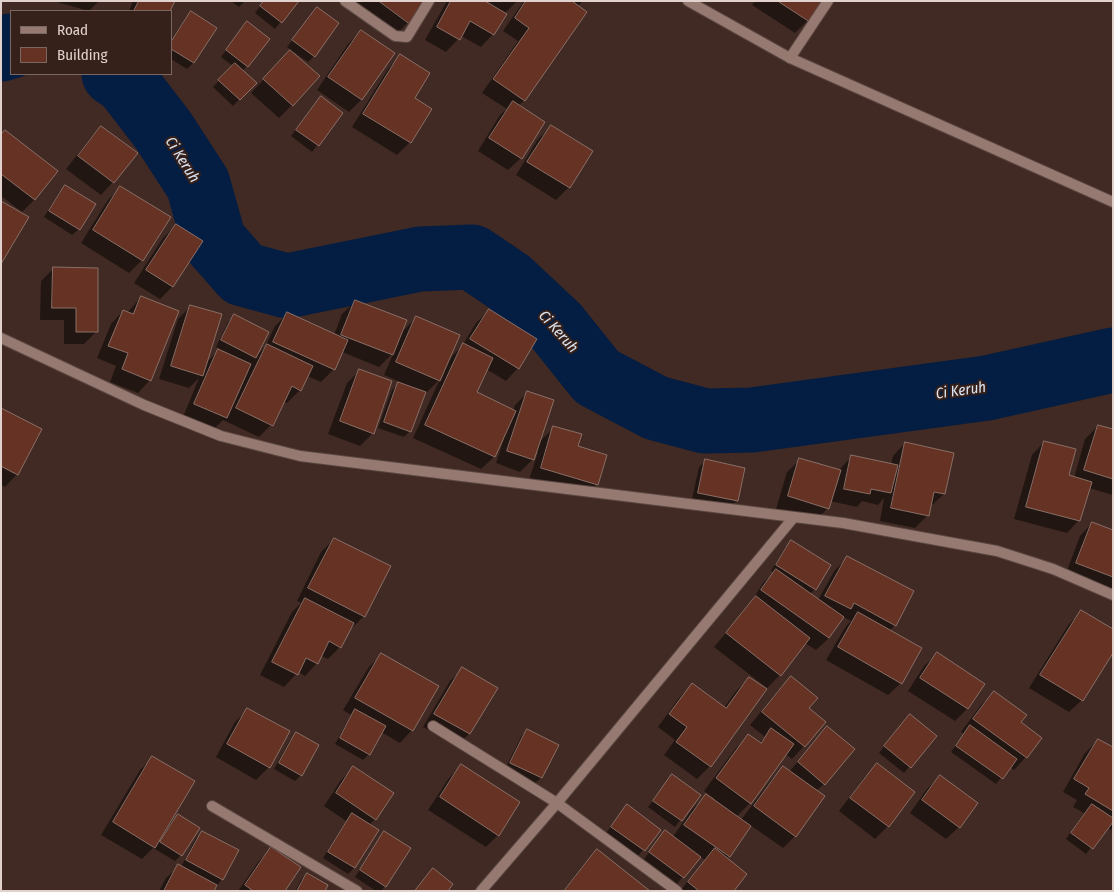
<!DOCTYPE html>
<html>
<head>
<meta charset="utf-8">
<style>
	body { margin:0 }
	#map { position:relative; width:1114px; height:892px; overflow:hidden; background:#412a23; font-family:"Fira Sans Condensed",sans-serif }
	canvas { display:block }
	.frame { position:absolute; inset:0; border:2px solid #e1d2cd; pointer-events:none }
	.legend { position:absolute; left:10px; top:10px; width:162px; height:65px; box-sizing:border-box; background:#36201a; border:1px solid #7a6762; margin:0; padding:6px 9px; list-style:none; font-size:15px; color:#e1d2cd }
	.legend li { display:flex; align-items:center; gap:10px; height:25px }
	.legend b { width:25px; border:1px solid #7a6762 }
</style>
</head>
<body>
<div id="map">
<canvas width="1114" height="892"></canvas>
<div class="frame"></div>
<ul class="legend">
<li><b style="height:6px;background:#967a72"></b>Road</li>
<li><b style="height:14px;background:#653223"></b>Building</li>
</ul>
</div>
<script>
const ctx = document.querySelector('canvas').getContext('2d');
ctx.lineJoin = 'round';
function fill(path, color) { ctx.fillStyle = color; ctx.fill(path, 'evenodd'); }
function trace(path, color, width, dash) { ctx.strokeStyle = color; ctx.lineWidth = width; ctx.lineCap = dash ? 'butt' : 'round'; ctx.setLineDash(dash || []); ctx.stroke(path); }
function write(font, color, halo, rows, align = 'center') {
  ctx.font = font + ' "Fira Sans Condensed",sans-serif'; ctx.lineWidth = 4; ctx.setLineDash([]); ctx.textBaseline = 'middle'; ctx.strokeStyle = halo; ctx.fillStyle = color; for (const [text, x, y, turn = 0] of rows) {
    ctx.save(); ctx.translate(x, y); ctx.rotate((+turn || 0) * Math.PI / 180); ctx.textAlign = isNaN(turn) ? turn : align; if (halo) ctx.strokeText(text, 0, 0); ctx.fillText(text, 0, 0); ctx.restore();
  }
}
const shadow = new Path2D(`
	M53,1H99L89,11Z
	M133,1H174L169,11H129Z
	M231,1H245L239,7Z
	M264,1H297L275,29L255,13Z
	M348,1H423L408,22L396,35Z
	M447,1H517L504,14L493,34L481,47L461,36L446,52L425,40Z
	M524,1H583L577,7L524,100L518,106L521,158L508,170L478,151L500,115L507,109L482,93L518,41L503,31Z
	M755,1H820L808,20L795,33L752,5Z
	M317,8L314,56L308,62L294,52L293,54L292,105L279,118L251,93L291,50L287,47Z
	M191,13L215,28L193,63L187,69L171,59V40L185,19Z
	M247,23V66L242,71L255,83L233,106L213,87L233,66L221,57Z
	M361,31L393,53L361,100L349,112L317,90L348,44Z
	M400,56L413,98L410,142L397,155L352,127L388,69Z
	M315,104L342,113L312,152L291,136Z
	M101,127L113,182L101,195L66,169L89,140Z
	M551,127L591,152L569,187L556,200L516,175L538,139Z
	M1,136L56,171L34,200L22,212L1,196Z
	M65,186L94,205L79,229L72,235L44,217L59,193Z
	M121,187L169,217L142,260L129,273L81,243L108,200Z
	M176,225L172,287L160,299L134,283L163,238Z
	M53,269L97,331L84,344H64V320H40L41,281Z
	M141,297L150,380L138,393L110,382L116,366L97,358L111,324L123,311L127,313Z
	M355,302L400,334L416,318L447,361L462,346L476,323L489,310L518,368L506,381L486,369L475,393L513,411L515,405L527,393L538,443L554,428L577,447L597,484L584,497L529,480L538,452L535,451L533,459L520,472L496,463L504,439H502L494,457L481,469L413,438L440,379L426,393L424,392L410,431L404,437L378,428L392,390L400,382L384,375L394,352L379,367L342,352L334,369L321,382L307,376L300,390L287,403L283,401L271,425L259,437L223,420L213,430L183,417L199,378L189,388L159,379L178,319L191,306L205,364L218,351L224,353L225,352L216,347L228,322L234,316L256,356L265,347L275,326L287,314L334,335L342,314Z
	M360,370L373,433L360,446L328,434L347,383Z
	M1098,426L1113,430V495L1089,488L1079,520L1067,533L1014,519L1032,455L1044,442L1067,476L1074,478L1085,439Z
	M905,443L944,494L931,506H930L928,515L915,528L880,521L884,498L878,505L862,501L857,507L830,501L828,508L815,521L776,509L787,472L800,460L838,471L851,457L891,465L893,456Z
	M705,461L737,500L731,507L692,499L699,467Z
	M1,467L14,474V471L17,474L5,487L1,485Z
	M1092,523L1113,531V591L1065,576L1080,536Z
	M334,539L364,616L351,629L350,628L340,647L328,659L321,656L317,663L305,676L298,672L284,687L260,675L292,612L301,603L297,601L321,552Z
	M791,541L815,589L810,594L818,600L835,570L848,557L895,625L889,631L901,683L888,695L826,660L846,626L851,621L843,617L829,638L816,650L805,643L780,675L767,688L714,647L750,604L763,583L774,573L771,571L785,548Z
	M1082,611V700L1069,712L1029,688L1069,624Z
	M937,654L983,684L967,709L955,721L908,691L924,666Z
	M381,655L412,730L400,743L381,732L369,754L363,760L335,744L351,715L343,710L369,667Z
	M463,669L496,688L469,734L456,746L423,727L450,681Z
	M791,677L807,708L804,746L792,759L785,754L750,803L736,817L741,820L771,780L783,768L789,772L827,728L824,784L816,791L795,836L783,848L750,825L726,859L733,891H680L705,860L699,856L677,884L644,859L665,832L672,838L693,808L706,796L714,801L715,799L704,791L736,748L749,735L759,743L765,737L750,725L779,690Z
	M749,678L765,690L710,766L697,779L664,755L675,740L658,727L679,698L692,685L724,708L736,691Z
	M994,693L1019,723L1026,757L1014,770L1010,767L996,784L951,752L964,734L961,732L981,705Z
	M248,709L269,767L256,780L216,757L235,722Z
	M904,722L935,736L904,773L879,753Z
	M527,730L557,745L541,778L534,784L505,769L521,737Z
	M297,734L301,775L295,781L274,769L290,740Z
	M1098,740L1113,749V828L1111,830L1107,827L1086,854L1066,839L1084,813L1073,807L1077,800L1063,792L1085,753Z
	M153,758L169,824L178,815L181,855L175,861L153,848L142,859L101,835L140,770Z
	M877,765L914,792L888,826L875,839L839,811L864,778Z
	M461,766L498,835L486,847L428,810L449,778Z
	M354,767L375,819L369,825L377,830L354,868L348,874L323,858L346,821L324,806L341,780Z
	M672,776L699,795L675,827L648,807Z
	M940,776L959,827L946,839L910,813L927,789Z
	M627,806L659,830L638,856L606,833Z
	M202,832L222,879L213,891H159L166,878L179,866L181,867L196,838Z
	M385,833L409,849L385,886L381,891H376L355,877L379,839Z
	M271,849L283,891H238L259,861Z
	M597,851L648,891H563L584,864Z
	M307,874L323,891H295L301,880Z`);
const river = new Path2D(`
	M1,49L11,46
	M114,74L126,82L163,130L198,184L214,241L243,274L287,286L420,259L472,257L509,282L557,327L597,377L656,408L705,421L752,420L987,388L1113,360`);
const building = new Path2D(`
	M139,1H175L170,11H134Z
	M264,1H299L282,23L260,6Z
	M379,1H425L409,23Z
	M451,1H485L507,14L494,35L470,21L460,40L437,27Z
	M526,1H572L587,12L525,101L493,79L529,28L515,18Z
	M778,1H822L809,21Z
	M317,7L339,23L315,57L292,40Z
	M191,11L217,28L194,63L171,49V42Z
	M247,21L270,39L248,67L226,50Z
	M361,30L395,53L362,100L328,77Z
	M290,50L320,76L293,106L263,79Z
	M400,54L430,73L415,98L432,109L411,143L363,114Z
	M235,63L257,83L240,100L218,80Z
	M321,96L343,113L319,146L296,130Z
	M513,101L545,122L522,159L489,138Z
	M551,125L593,151L570,188L527,162Z
	M101,126L138,153L114,183L78,156Z
	M5,130L58,171L35,200L1,174V135Z
	M65,185L96,204L80,230L49,211Z
	M120,186L171,217L143,261L93,230Z
	M1,201L29,217L1,264Z
	M176,224L203,241L173,287L146,270Z
	M53,267L98,268V332H76V308H52Z
	M141,296L179,311L151,381L122,369L128,353L108,346L123,310L133,314Z
	M355,300L407,320L393,355L341,335Z
	M190,305L222,314L203,376L171,366Z
	M489,309L537,339L519,369L470,339Z
	M287,312L348,340L335,370L273,342Z
	M234,314L269,332L256,358L221,340Z
	M416,316L460,335L440,381L396,362Z
	M463,343L493,358L477,392L516,411L495,457L425,425Z
	M267,344L313,366L301,391L292,386L273,426L236,408Z
	M218,349L251,364L227,418L194,404Z
	M359,369L392,381L374,434L340,421Z
	M398,382L426,392L411,432L384,422Z
	M527,391L554,400L534,460L507,451Z
	M1,408L42,429L18,475L1,466Z
	M1098,425L1113,429V479L1084,470Z
	M553,426L582,434L578,446L607,455L598,485L541,468Z
	M1044,441L1076,449L1069,475L1092,482L1080,521L1026,507Z
	M905,442L954,453L945,494L934,492L929,516L891,508Z
	M851,455L898,465L891,493L871,489L870,494L844,489Z
	M799,458L841,470L829,509L788,496Z
	M705,459L745,468L738,501L698,493Z
	M1092,522L1113,530V577L1076,563Z
	M334,538L391,566L365,617L308,588Z
	M791,540L831,565L816,590L776,565Z
	M847,556L914,591L896,626L854,603L851,609L825,596Z
	M776,569L844,617L829,638L761,590Z
	M756,596L810,638L781,676L726,633Z
	M305,598L354,623L341,648L329,641L318,664L306,658L298,675L272,662Z
	M1081,610L1113,629V653L1083,701L1040,675Z
	M858,612L922,648L902,684L838,647Z
	M937,652L985,684L968,709L920,678Z
	M381,653L439,686L413,731L355,698Z
	M462,667L498,688L470,734L434,714Z
	M791,676L818,698L809,708L826,722L805,747L762,712Z
	M749,677L767,689L711,767L676,742L687,727L669,714L692,683L726,708Z
	M994,691L1027,715L1021,722L1042,738L1027,758L973,719Z
	M247,708L290,731L270,768L227,744Z
	M355,709L386,726L370,755L340,738Z
	M910,714L937,736L911,768L884,746Z
	M970,725L1017,759L1003,779L956,746Z
	M827,726L855,749L825,785L798,762Z
	M771,728L794,744L751,804L716,778L748,734L761,743Z
	M527,729L559,745L542,778L510,763Z
	M296,732L319,745L302,776L279,763Z
	M1098,739L1113,747V811L1085,794L1089,788L1074,779Z
	M152,756L195,781L155,848L113,822Z
	M877,763L915,792L889,827L850,798Z
	M461,764L520,802L499,836L440,797Z
	M353,766L394,793L376,820L336,793Z
	M783,766L825,796L796,837L754,806Z
	M672,774L701,795L682,821L653,801Z
	M940,775L978,803L960,828L922,800Z
	M706,794L751,826L730,857L684,825Z
	M627,804L661,830L645,851L611,827Z
	M1092,804L1113,818V822L1093,849L1071,833Z
	M352,813L379,830L355,868L328,852Z
	M178,814L200,828L182,856L160,842Z
	M665,830L701,857L684,878L649,852Z
	M202,831L239,850L223,880L186,860Z
	M384,831L411,848L386,887L360,870Z
	M271,847L301,867L285,891H253L245,885Z
	M715,848L747,874L734,891H699L688,882Z
	M597,849L650,891H564Z
	M178,864L217,885L214,891H164Z
	M433,868L453,884L448,891H415Z
	M307,873L328,885L325,891H297Z`);
const service = new Path2D(`
	M790,58L828,1`);
const minor = new Path2D(`
	M345,1L395,36L407,37L429,1
	M688,1L790,58L1113,202
	M1,338L144,405L221,436L300,456L843,523L997,551L1053,569L1113,595
	M433,726L557,803L677,891
	M212,806L357,891
	M481,891L557,803L794,517`);
const waterNames = [
	["Ci Keruh",182,160,58],
	["Ci Keruh",558,332,48],
	["Ci Keruh",961,391,-8]
];
fill(shadow, '#0007');
trace(river, '#041d42', 65);
fill(building, '#653223');
trace(building, '#896f67', 1);
trace(service, '#5b4842', 12);
trace(minor, '#5b4842', 12);
trace(service, '#967a72', 10);
trace(minor, '#967a72', 10);
write('italic 15px', '#dae3f1', '#36201a', waterNames);
</script>
</body>
</html>
